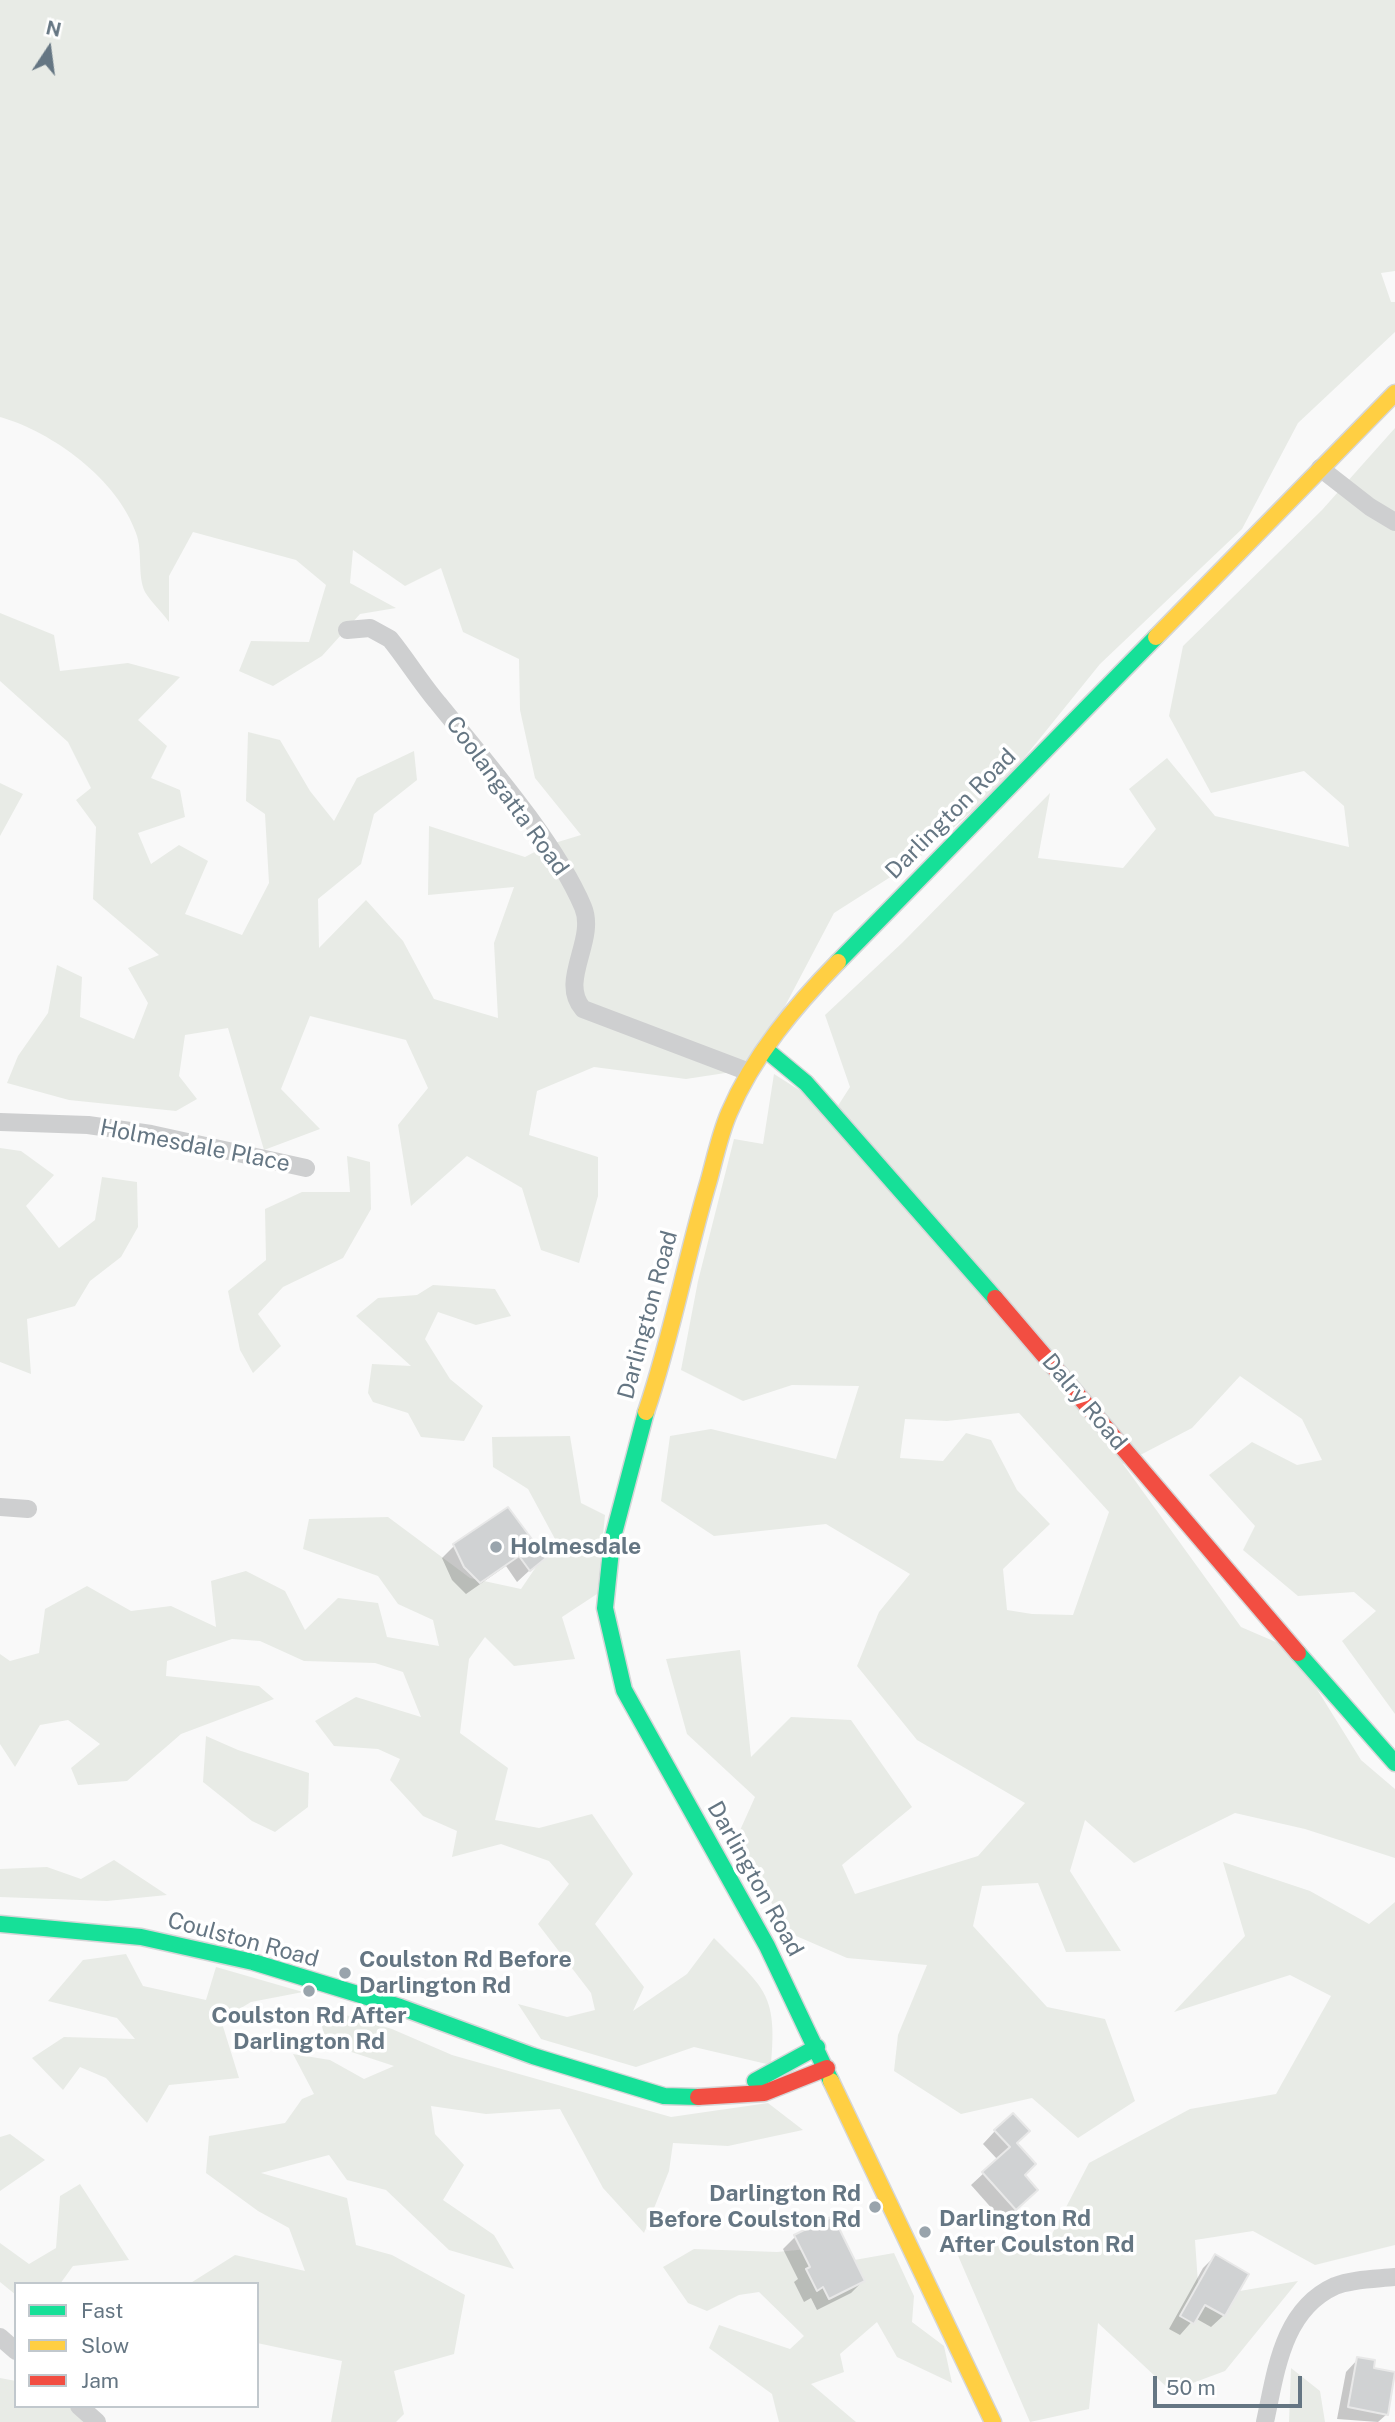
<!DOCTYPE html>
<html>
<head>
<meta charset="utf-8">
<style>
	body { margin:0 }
	#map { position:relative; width:1395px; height:2422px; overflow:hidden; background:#f9f9f9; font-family:"Public Sans",sans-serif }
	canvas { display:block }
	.legend { position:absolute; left:14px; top:2282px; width:245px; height:126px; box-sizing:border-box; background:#fff; border:2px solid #c1c8cd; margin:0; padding:9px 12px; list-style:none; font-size:21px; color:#657683 }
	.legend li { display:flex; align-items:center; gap:14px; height:35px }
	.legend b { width:35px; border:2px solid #c1c8cd }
	.north { position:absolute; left:14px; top:14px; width:70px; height:70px; -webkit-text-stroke:5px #fff; paint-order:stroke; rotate:13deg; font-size:19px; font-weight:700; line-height:28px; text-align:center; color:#657683 }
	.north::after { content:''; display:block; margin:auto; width:24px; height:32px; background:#657683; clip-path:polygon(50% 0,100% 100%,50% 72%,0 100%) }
	.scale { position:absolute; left:1153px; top:2376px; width:149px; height:32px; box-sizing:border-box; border:4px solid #657683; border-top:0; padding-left:9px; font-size:21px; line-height:24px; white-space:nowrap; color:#657683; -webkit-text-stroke:5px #fff; paint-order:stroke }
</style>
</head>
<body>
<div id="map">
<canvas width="1395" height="2422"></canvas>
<ul class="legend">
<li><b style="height:9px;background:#16e098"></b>Fast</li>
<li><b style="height:9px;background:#ffcf43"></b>Slow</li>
<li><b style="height:9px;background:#f24e42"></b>Jam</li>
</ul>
<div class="north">N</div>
<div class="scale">50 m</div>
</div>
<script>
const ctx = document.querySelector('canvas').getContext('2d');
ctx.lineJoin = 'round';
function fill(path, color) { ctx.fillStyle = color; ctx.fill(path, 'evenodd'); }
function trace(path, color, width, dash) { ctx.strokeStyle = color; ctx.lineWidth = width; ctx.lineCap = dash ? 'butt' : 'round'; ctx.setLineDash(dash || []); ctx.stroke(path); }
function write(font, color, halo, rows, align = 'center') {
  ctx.font = font + ' "Public Sans",sans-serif'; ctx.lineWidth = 7; ctx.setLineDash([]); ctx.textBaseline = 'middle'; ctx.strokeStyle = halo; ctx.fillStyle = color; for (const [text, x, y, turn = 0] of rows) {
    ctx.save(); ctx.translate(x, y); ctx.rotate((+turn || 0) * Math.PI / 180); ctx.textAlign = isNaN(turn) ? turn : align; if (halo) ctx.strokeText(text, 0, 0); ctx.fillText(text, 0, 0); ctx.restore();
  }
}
const green = new Path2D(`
	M0,0H1395V271L1381,273L1391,302H1395V332L1298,423L1242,529L1100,664L1003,784L914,862L834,913L784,1008L745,1070L686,1079L594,1067L537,1091L529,1135L598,1157V1196L579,1263L541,1250L522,1188L467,1156L411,1206L398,1125L428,1088L406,1040L310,1016L281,1089L320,1129L264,1150L228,1028L185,1035L179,1076L197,1099L176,1111L69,1100L7,1083L18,1056L48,1013L57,965L82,977L80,1017L134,1039L148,1003L128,968L159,955L93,899L96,827L76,800L91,788L68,742L0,681V613L54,635L60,671L128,663L180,677L138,720L167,746L151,778L180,790L185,817L138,833L151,864L179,845L208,861L185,914L242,935L269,883L265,814L246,801L248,732L280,740L310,791L334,821L357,778L414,751L417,780L374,814L361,864L318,899L319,948L366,900L403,941L434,999L498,1018L494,943L514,887L428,895L429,826L525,857L548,845L581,835L535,778L520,710L519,659L463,632L441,568L405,586L353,550L350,583L396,608L360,614L322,656L273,686L239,671L251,641L309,642L326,585L296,560L193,532L169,576V622C162,612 151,602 145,592C137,575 143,551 136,533C118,480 53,432 0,417Z
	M1395,428V1714L1342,1641L1376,1611L1354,1592L1298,1596L1243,1550L1255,1526L1209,1475L1252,1442L1297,1465L1322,1460L1302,1419L1240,1376L1192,1428L1123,1464L1241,1627L1292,1649L1361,1760L1395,1789V1858L1305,1829L1235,1813L1134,1863L1085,1820L1070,1871L1121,1951L1066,1952L1038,1883L982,1886L973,1926L1047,2007L1105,2019L1135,2101L1078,2138L1032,2098L961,2114L894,2071L898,2035L927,1965L847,1958L787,1932L737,1837L755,1797L687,1734L666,1659L740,1650L751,1757L791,1717L851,1720L912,1807L842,1865L855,1894L978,1856L1025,1803L917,1740L857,1666L879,1612L910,1574L826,1524L714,1536L661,1501L670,1436L711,1429L836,1459L859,1386L792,1385L743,1401L681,1370L698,1281L734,1139L763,1144L774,1074L834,1112L850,1087L825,1015L902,943L1050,793L1038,858L1123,868L1156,829L1129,789L1167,758L1215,816L1349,847L1344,806L1304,771L1211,793L1169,716L1183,646L1322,510ZM1019,1413L1109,1512L1073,1615L1032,1614L1007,1610L1003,1569L1050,1524L1017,1490L991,1440L966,1433L943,1461L900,1458L905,1419L947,1421Z
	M0,783L23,794L0,836Z
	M0,1148L21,1151L54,1175L26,1206L59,1248L95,1220L102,1177L137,1182L138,1227L121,1257L90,1281L75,1306L27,1319L31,1374L0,1362Z
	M347,1156L370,1162L371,1209L343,1258L283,1287L258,1314L281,1346L253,1373L240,1350L228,1291L266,1260L265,1209L302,1192H350Z
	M433,1285L495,1289L511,1316L476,1325L438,1312L425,1339L450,1379L483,1406L464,1441L421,1437L408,1413L373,1402L368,1393L372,1364L411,1366L356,1316L378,1298L417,1295Z
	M570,1436L581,1503L605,1515L597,1594L562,1617L575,1659L514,1666L485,1637L469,1659L460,1733L508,1768L495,1820L539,1828L592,1814L633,1874L595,1924L644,1987L633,2011L687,1974L714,1938C763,1988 778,1991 771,2065L694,2047L636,2067L541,2039L518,2004L567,2017L595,2010L591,1993L538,1924L569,1884L549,1861L501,1844L452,1857L457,1831L423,1816L390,1780L400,1759L378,1749L334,1746L315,1721L356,1697L421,1717L403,1672L375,1663L304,1661L260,1641L232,1639L167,1661L166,1676L259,1686L274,1699L181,1734L127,1781L78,1785L71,1768L100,1744L68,1720L40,1725L15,1767L0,1744V1654L10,1661L39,1653L45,1609L87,1586L131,1611L171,1606L216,1627L211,1581L246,1571L285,1591L305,1630L338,1598L378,1603L387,1637L439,1646L433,1620L398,1604L378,1576L303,1549L309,1519L388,1517L470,1578L521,1589L555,1539L528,1489L493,1467L492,1437Z
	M206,1736L238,1750L309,1773L308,1807L275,1832L252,1821L203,1782Z
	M114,1860L167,1895L107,1901L0,1897V1869L47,1867L81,1879Z
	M1223,1862L1310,1891L1369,1924L1395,1902V2245L1315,2265L1253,2231L1195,2240L1199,2298L1298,2281L1225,2371L1171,2391L1098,2323L1089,2409L1030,2422L956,2251L1050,2238L1089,2163L1190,2109L1276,2094L1331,1996L1290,1975L1174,2012L1245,1936Z
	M126,1954L143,1986L206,2000L216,1967L303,1992L251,2002L221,2020L239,2078L169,2085L147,2123L106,2078L80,2067L63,2090L32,2058L64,2037L135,2039L117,2018L48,2001L83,1960Z
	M316,2006L392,2029L452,2055L671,2117L768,2103L803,2130L728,2146L673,2143L669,2171L644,2233L603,2188L560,2109L486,2114L431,2106L435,2134L464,2165L443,2200L494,2235L514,2269L449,2250L386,2190L347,2180L329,2155L261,2173L347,2198L356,2245L392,2255L465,2295L454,2354L394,2371L404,2414L396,2422H331L342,2361L257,2343V2284H189L235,2255L305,2271L289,2228L258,2211L206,2173L209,2136L285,2123L302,2099L314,2094L293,2054L330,2060L364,2079L394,2066L327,2044Z
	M10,2134L45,2160L0,2191V2137Z
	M80,2184L129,2260L73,2266L60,2284H16V2295L0,2282V2243L29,2264L56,2248L60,2196Z
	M817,2248L843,2262L894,2253L914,2296L912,2322L944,2346L952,2383L897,2357L877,2322L840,2354L844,2372L811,2384L856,2422H779L772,2394L709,2348L719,2325L790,2349L804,2336L759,2292L739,2295L707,2311L688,2303L663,2267L694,2249L777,2252Z
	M1291,2368L1320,2391L1325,2422H1289Z
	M0,2378L16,2381V2406H71L104,2422H0Z`);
const shadow = new Path2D(`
	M454,1546L543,1558L517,1582L506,1566L466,1594L452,1580L442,1558Z
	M995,2131L1015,2144L1023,2175L1024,2202L1003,2221L971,2185L998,2160L983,2144Z
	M795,2237L863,2281L851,2293L817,2310L811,2298L804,2302L794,2282L798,2279L783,2249Z
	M1215,2256L1224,2315L1211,2327L1195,2318L1180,2335L1169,2329L1203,2268Z
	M1358,2359L1372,2369L1387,2414L1378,2422L1337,2419L1346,2372Z`);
const building = new Path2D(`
	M508,1507L546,1558L530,1571L519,1556L480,1583L464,1567L453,1544Z
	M1013,2113L1030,2131L1017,2143L1036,2164L1025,2175L1038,2190L1016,2210L982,2172L1010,2147L994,2130Z
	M833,2216L865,2281L829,2299L823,2287L817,2291L806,2269L810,2267L794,2235Z
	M1215,2254L1249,2274L1225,2316L1205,2305L1194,2324L1180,2316Z
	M1357,2357L1375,2360L1374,2368L1395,2372L1388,2415L1348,2407Z`);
const street = new Path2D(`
	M1320,468L1370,507L1395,522
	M347,630L370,628L390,639C407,660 421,683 438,703C484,760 555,841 583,907C597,940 558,981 583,1009L749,1072
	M0,1122L88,1125L151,1134L306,1168
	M0,1507L28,1509
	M0,2337L16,2351
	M79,2406L97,2422
	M1265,2422C1276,2372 1282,2310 1335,2286C1352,2279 1377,2279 1395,2277`);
const fast = new Path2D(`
	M838,962L1156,637
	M765,1049L806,1083L995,1298
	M646,1412L612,1541L605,1608L624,1690L767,1946L831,2081
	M1298,1653L1395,1763
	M0,1924L141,1937L253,1962L400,2007L533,2056L664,2096L698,2097
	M755,2081L817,2047`);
const slow = new Path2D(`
	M1156,637L1395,393
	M646,1412C672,1336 686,1257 709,1180C715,1158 720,1134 729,1113C753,1056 795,1006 838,962
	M831,2081L993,2422`);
const jam = new Path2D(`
	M995,1298L1298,1653
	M698,2097L764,2093L827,2068`);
const markers = [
	[496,1547,7,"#99a4ac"],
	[345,1973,7,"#99a4ac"],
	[309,1991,7,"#99a4ac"],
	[875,2207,7,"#99a4ac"],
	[925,2232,7,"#99a4ac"]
];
const streetNames = [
	["Coolangatta Road",507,796,54],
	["Darlington Road",951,814,-45],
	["Holmesdale Place",195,1146,11],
	["Darlington Road",648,1315,-75],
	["Dalry Road",1084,1402,50],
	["Darlington Road",755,1879,61],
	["Coulston Road",243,1940,15]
];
const poiNames = [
	["Holmesdale",510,1547],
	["Coulston Rd Before",359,1960],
	["Darlington Rd",359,1986],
	["Coulston Rd After",309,2016,"center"],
	["Darlington Rd",309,2042,"center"],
	["Darlington Rd",861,2194,"right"],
	["Before Coulston Rd",861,2220,"right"],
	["Darlington Rd",939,2219],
	["After Coulston Rd",939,2245]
];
fill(green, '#e8ebe6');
fill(shadow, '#0003');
fill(building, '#d0d2d3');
trace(building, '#e8e8e8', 2);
trace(fast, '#d5d6d7', 19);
trace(slow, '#d5d6d7', 19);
trace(jam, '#d5d6d7', 19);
trace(street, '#cecfd0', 18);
trace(fast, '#16e098', 16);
trace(slow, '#ffcf43', 16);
trace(jam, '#f24e42', 16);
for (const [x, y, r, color] of markers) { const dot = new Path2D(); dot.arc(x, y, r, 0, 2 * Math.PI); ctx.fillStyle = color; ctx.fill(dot); trace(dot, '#fff', 2.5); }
write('23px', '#657683', '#fff', streetNames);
write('bold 23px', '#657683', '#fff', poiNames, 'left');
</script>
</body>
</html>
